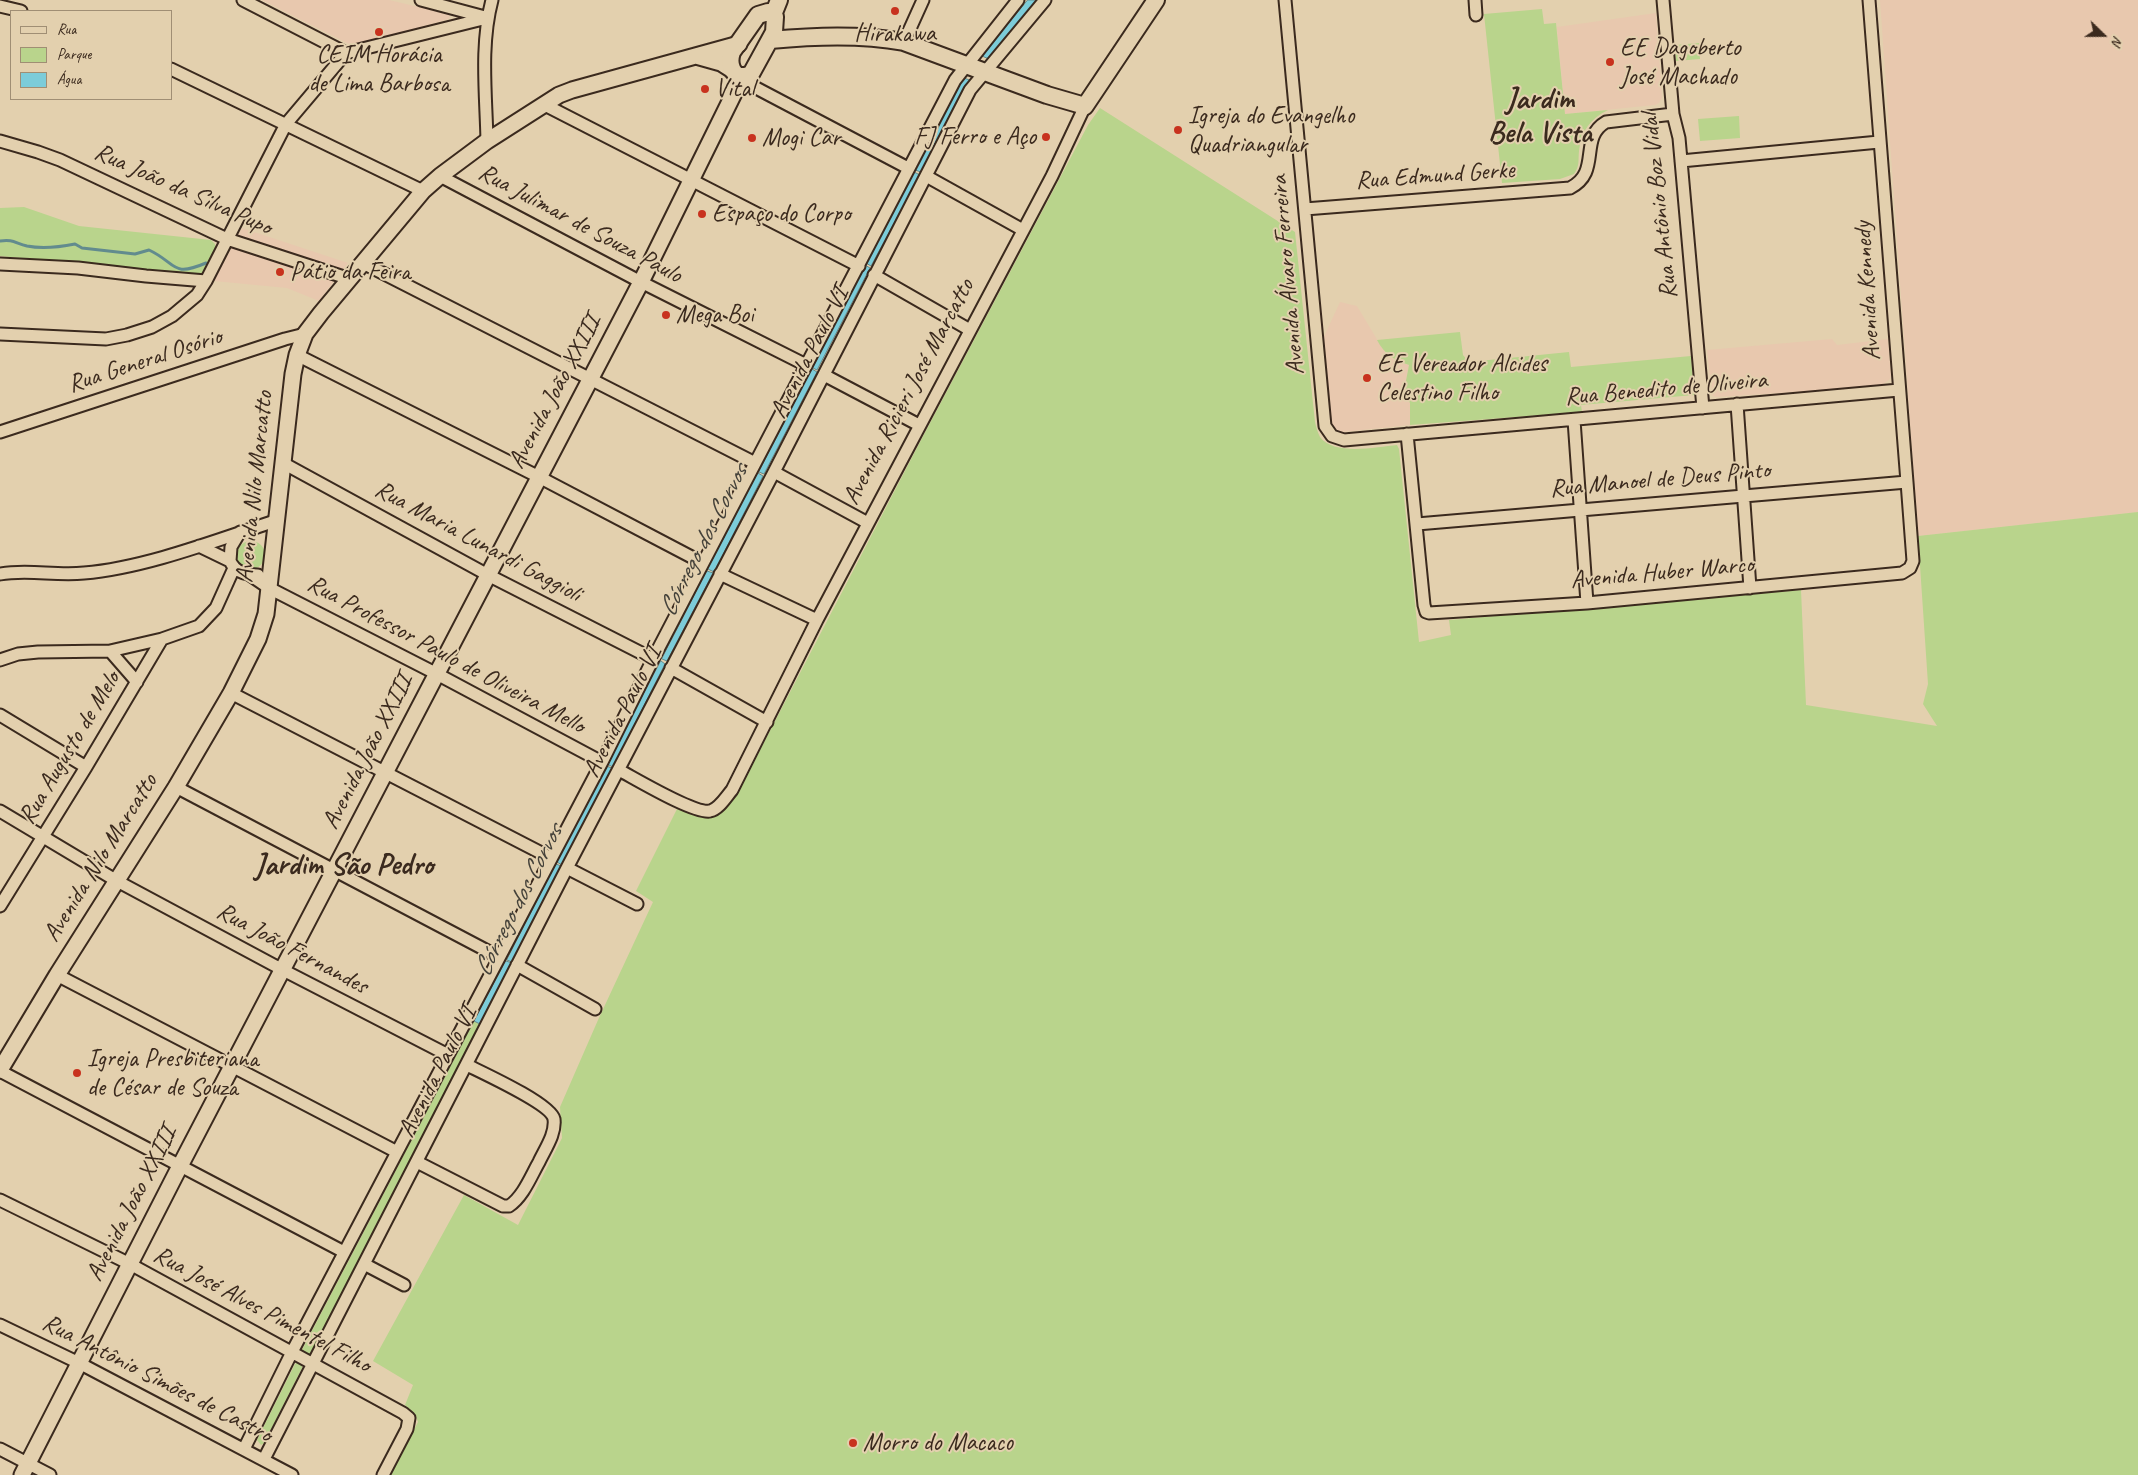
<!DOCTYPE html>
<html>
<head>
<meta charset="utf-8">
<style>
	body { margin:0 }
	#map { position:relative; width:2138px; height:1475px; overflow:hidden; background:#e3d0ae; font-family:Caveat,sans-serif }
	canvas { display:block }
	.legend { position:absolute; left:10px; top:10px; width:162px; height:90px; box-sizing:border-box; background:#e3d0ae; border:1px solid #a08e74; margin:0; padding:6px 9px; list-style:none; font-size:15px; color:#3b2a1e }
	.legend li { display:flex; align-items:center; gap:10px; height:25px }
	.legend b { width:25px; border:1px solid #a08e74 }
	.north { position:absolute; left:2078px; top:10px; width:50px; height:50px; -webkit-text-stroke:4px #e3d0ae; paint-order:stroke; rotate:112deg; font-size:14px; font-weight:700; line-height:20px; text-align:center; color:#3b2a1e }
	.north::after { content:''; display:block; margin:auto; width:18px; height:22px; background:#3b2a1e; clip-path:polygon(50% 0,100% 100%,50% 72%,0 100%) }
</style>
</head>
<body>
<div id="map">
<canvas width="2138" height="1475"></canvas>
<ul class="legend">
<li><b style="height:6px;background:#e3d0ae"></b>Rua</li>
<li><b style="height:14px;background:#b9d48c"></b>Parque</li>
<li><b style="height:14px;background:#7cccd9"></b>Água</li>
</ul>
<div class="north">N</div>
</div>
<script>
const ctx = document.querySelector('canvas').getContext('2d');
ctx.lineJoin = 'round';
function fill(path, color) { ctx.fillStyle = color; ctx.fill(path, 'evenodd'); }
function trace(path, color, width, dash) { ctx.strokeStyle = color; ctx.lineWidth = width; ctx.lineCap = dash ? 'butt' : 'round'; ctx.setLineDash(dash || []); ctx.stroke(path); }
function write(font, color, halo, rows, align = 'center') {
  ctx.font = font + ' Caveat,sans-serif'; ctx.lineWidth = 4; ctx.setLineDash([]); ctx.textBaseline = 'middle'; ctx.strokeStyle = halo; ctx.fillStyle = color; for (const [text, x, y, turn = 0] of rows) {
    ctx.save(); ctx.translate(x, y); ctx.rotate((+turn || 0) * Math.PI / 180); ctx.textAlign = isNaN(turn) ? turn : align; if (halo) ctx.strokeText(text, 0, 0); ctx.fillText(text, 0, 0); ctx.restore();
  }
}
const built = new Path2D(`
	M262,0H389L448,14L450,16L449,19L353,46Z
	M1880,0H2138V512L1918,536Z
	M1656,13L1662,98L1659,103L1655,105L1565,114L1557,27Z
	M242,228L348,263L319,301L287,288L214,281Z
	M1340,302L1357,306L1381,346L1388,356L1395,361L1409,365L1404,391L1410,403V425L1343,432L1337,431L1332,427L1322,341Z
	M1832,339L1837,345L1888,339L1891,376L1890,379L1879,387L1716,397L1712,395L1707,350Z`);
const green = new Path2D(`
	M1542,9L1544,24L1556,23L1565,114L1608,110C1591,118 1581,131 1579,151C1578,160 1580,166 1574,174L1560,179L1502,183L1484,14Z
	M1699,43L1700,59L1676,61L1675,45Z
	M1100,108L1295,232L1315,422C1316,427 1318,433 1320,437C1334,456 1376,447 1397,445L1399,449L1419,642L1451,635L1449,620L1801,590L1806,705L1937,726L1923,704L1928,684L1918,536L2138,512V1475H390L418,1422L415,1414L405,1405L413,1385L373,1361L464,1195L518,1225L562,1138L560,1107L598,1020L653,902L636,891L678,807L696,815H710L738,789L746,777L921,440L1088,125Z
	M1739,116L1740,138L1700,141L1698,119Z
	M24,207L79,226L211,240L215,244L216,253L203,274L179,276L82,264L0,256V208Z
	M1460,332L1463,355L1469,362L1569,352L1571,367L1691,356L1694,395L1581,405L1582,412L1410,425V403L1404,391L1409,365C1394,360 1385,355 1377,340Z
	M237 555a14 14 0 1 1 28 0a14 14 0 1 1-28 0Z
	M474,1021L480,1024L310,1354L308,1355L302,1350Z
	M298,1362L302,1365V1368L264,1443L261,1445L257,1440L295,1364Z`);
const water = new Path2D(`
	M1028,0H1037L989,59L982,56Z
	M964,78L972,81L967,86L921,172L915,170Z
	M914,172L920,175L871,266L866,263Z
	M865,265L870,268L817,370L813,368Z
	M812,369L817,372L764,474L759,472Z
	M758,473L763,476L714,572L708,569Z
	M707,571L713,573L667,661L662,659Z
	M661,661L665,664L613,767L607,764Z
	M606,766L612,768L562,865L557,862Z
	M556,864L561,866L512,962L507,960Z
	M506,961L512,963L480,1024L474,1021Z`);
const stream = new Path2D(`
	M0,241C13,239 15,243 27,246C42,249 60,247 75,244L82,248L135,254L149,250C177,263 171,278 206,263`);
const minor = new Path2D(`
	M243,0L346,53
	M421,0L485,17
	M1285,0L1325,426L1332,436L1344,440L1899,390
	M1475,0L1476,15
	M1663,0L1673,114L1679,138L1703,408
	M0,6L21,11
	M904,42L923,0
	M171,69L423,191
	M741,80L908,168
	M543,104L859,266
	M0,141L38,152L60,160L227,239L350,279
	M487,141C486,94 480,45 492,0
	M1681,161L1879,142
	M440,176L641,282L806,365
	M926,176L1023,230
	M1305,209L1570,188C1602,172 1578,138 1606,122L1673,114
	M363,263L755,463
	M0,264L78,268L146,276L206,281
	M874,275L970,330
	M0,334L106,339L127,335L152,327L172,316L197,295L206,281L286,124L346,53L487,18
	M297,355L539,477L703,563
	M824,375L919,425
	M1737,404L1750,588
	M1574,420L1587,603
	M0,432L285,339L305,334
	M1407,434L1424,605L1426,612L1429,613L1587,603L1902,573L1910,568L1913,561L1907,482L1869,0
	M283,463L488,575L653,659
	M774,472L868,523
	M1417,524L1907,482
	M199,546L230,561C235,572 245,575 258,575
	M230,561L231,547L240,532
	M0,574C27,569 56,576 84,573C145,568 217,540 275,521
	M720,574L817,620
	M250,575L269,588L437,674L602,762
	M110,651L137,682
	M0,660L18,654L38,652L110,651L162,639L199,626L216,608L234,568
	M671,668L767,722
	M231,693L551,858
	M0,715L86,767
	M619,770C636,779 694,814 710,811C719,809 726,797 732,790L817,620L1052,176L1085,106
	M176,787L499,957
	M0,811L117,881L283,970L448,1055
	M567,868L637,904
	M0,906L86,767L162,639
	M517,965L595,1009
	M57,975L397,1152
	M0,1071L344,1252
	M417,1162L503,1206H509C523,1197 531,1176 539,1162C545,1149 556,1134 554,1119C551,1104 483,1073 467,1065
	M0,1200L130,1264L403,1413L409,1418L407,1429L383,1475
	M364,1264L404,1285
	M0,1325L79,1363L292,1475
	M0,1449L50,1475
	M244,1449L292,1352L602,762L653,659L955,80L1018,0
	M264,1459L567,868L774,472L970,90L1045,0`);
const tertiary = new Path2D(`
	M696,56L721,63L732,70
	M0,1070L57,975L176,787L231,693L258,639L266,614L293,374L297,355L305,334L321,313L423,191L440,176L487,141L559,95L572,90L739,44
	M22,1475L180,1166L641,282L742,77`);
const secondary = new Path2D(`
	M768,12L775,17L774,32L751,74L745,76H738C730,70 729,61 732,52L758,15Z
	M773,15L779,0
	M770,40C815,36 860,34 904,42L1047,95L1085,106L1156,0`);
const markers = [
	[895,11,5,"#c8321e"],
	[379,32,5,"#c8321e"],
	[1610,62,5,"#c8321e"],
	[705,89,5,"#c8321e"],
	[1178,130,5,"#c8321e"],
	[1046,137,5,"#c8321e"],
	[752,138,5,"#c8321e"],
	[702,214,5,"#c8321e"],
	[280,272,5,"#c8321e"],
	[666,315,5,"#c8321e"],
	[1367,378,5,"#c8321e"],
	[77,1073,5,"#c8321e"],
	[853,1443,5,"#c8321e"]
];
const poiNames = [
	["Hirakawa",895,34,"center"],
	["EE Dagoberto",1620,48],
	["José Machado",1620,77],
	["CEIM Horácia",379,55,"center"],
	["de Lima Barbosa",379,84,"center"],
	["Vital",715,89],
	["Igreja do Evangelho",1188,116],
	["Quadriangular",1188,145],
	["FJ Ferro e Aço",1036,137,"right"],
	["Mogi Car",762,138],
	["Espaço do Corpo",712,214],
	["Pátio da Feira",290,272],
	["Mega Boi",676,315],
	["EE Vereador Alcides",1377,364],
	["Celestino Filho",1377,393],
	["Igreja Presbiteriana",87,1059],
	["de César de Souza",87,1088],
	["Morro do Macaco",863,1443]
];
const streetNames = [
	["Rua Edmund Gerke",1435,176,-4],
	["Rua João da Silva Pupo",183,190,24],
	["Rua Antônio Boz Vidal",1660,206,-96],
	["Rua Julimar de Souza Paulo",580,224,28],
	["Avenida Álvaro Ferreira",1288,275,-95],
	["Avenida Kennedy",1868,291,-94],
	["Avenida Paulo VI",810,353,-63],
	["Rua General Osório",145,361,-18],
	["Rua Benedito de Oliveira",1666,389,-5],
	["Avenida João XXIII",555,392,-62],
	["Avenida Ricieri José Marcatto",909,392,-62],
	["Rua Manoel de Deus Pinto",1660,480,-5],
	["Avenida Nilo Marcatto",255,487,-84],
	["Rua Maria Lunardi Gaggioli",478,542,28],
	["Avenida Huber Warco",1662,573,-5],
	["Rua Professor Paulo de Oliveira Mello",446,655,28],
	["Avenida Paulo VI",623,712,-63],
	["Rua Augusto de Melo",70,748,-59],
	["Avenida João XXIII",368,752,-63],
	["Avenida Nilo Marcatto",101,858,-58],
	["Rua João Fernandes",292,949,28],
	["Avenida Paulo VI",438,1072,-63],
	["Avenida João XXIII",132,1204,-63],
	["Rua José Alves Pimentel Filho",262,1310,28],
	["Rua Antônio Simões de Castro",157,1379,27]
];
const waterNames = [
	["Córrego dos Corvos",704,541,-63],
	["Córrego dos Corvos",519,901,-63]
];
const districtNames = [
	["Jardim",1540,100],
	["Bela Vista",1540,134],
	["Jardim São Pedro",344,866]
];
fill(built, '#e8c8ae');
fill(green, '#b9d48c');
fill(water, '#7cccd9');
trace(water, '#628b8e', 1);
trace(stream, '#628b8e', 3);
trace(minor, '#3b2a1e', 15);
trace(tertiary, '#3b2a1e', 19);
trace(secondary, '#3b2a1e', 20);
trace(minor, '#e3d0ae', 11);
trace(tertiary, '#e3d0ae', 15);
trace(secondary, '#e3d0ae', 16);
for (const [x, y, r, color] of markers) { const dot = new Path2D(); dot.arc(x, y, r, 0, 2 * Math.PI); ctx.fillStyle = color; ctx.fill(dot); trace(dot, '#e3d0ae', 2); }
write('25px', '#3b2a1e', '#e3d0ae', poiNames, 'left');
write('25px', '#3b2a1e', '#e3d0ae', streetNames);
write('italic 26px', '#45423a', '#e3d0ae', waterNames);
write('bold 30px', '#3b2a1e', '#e3d0ae', districtNames);
</script>
</body>
</html>
